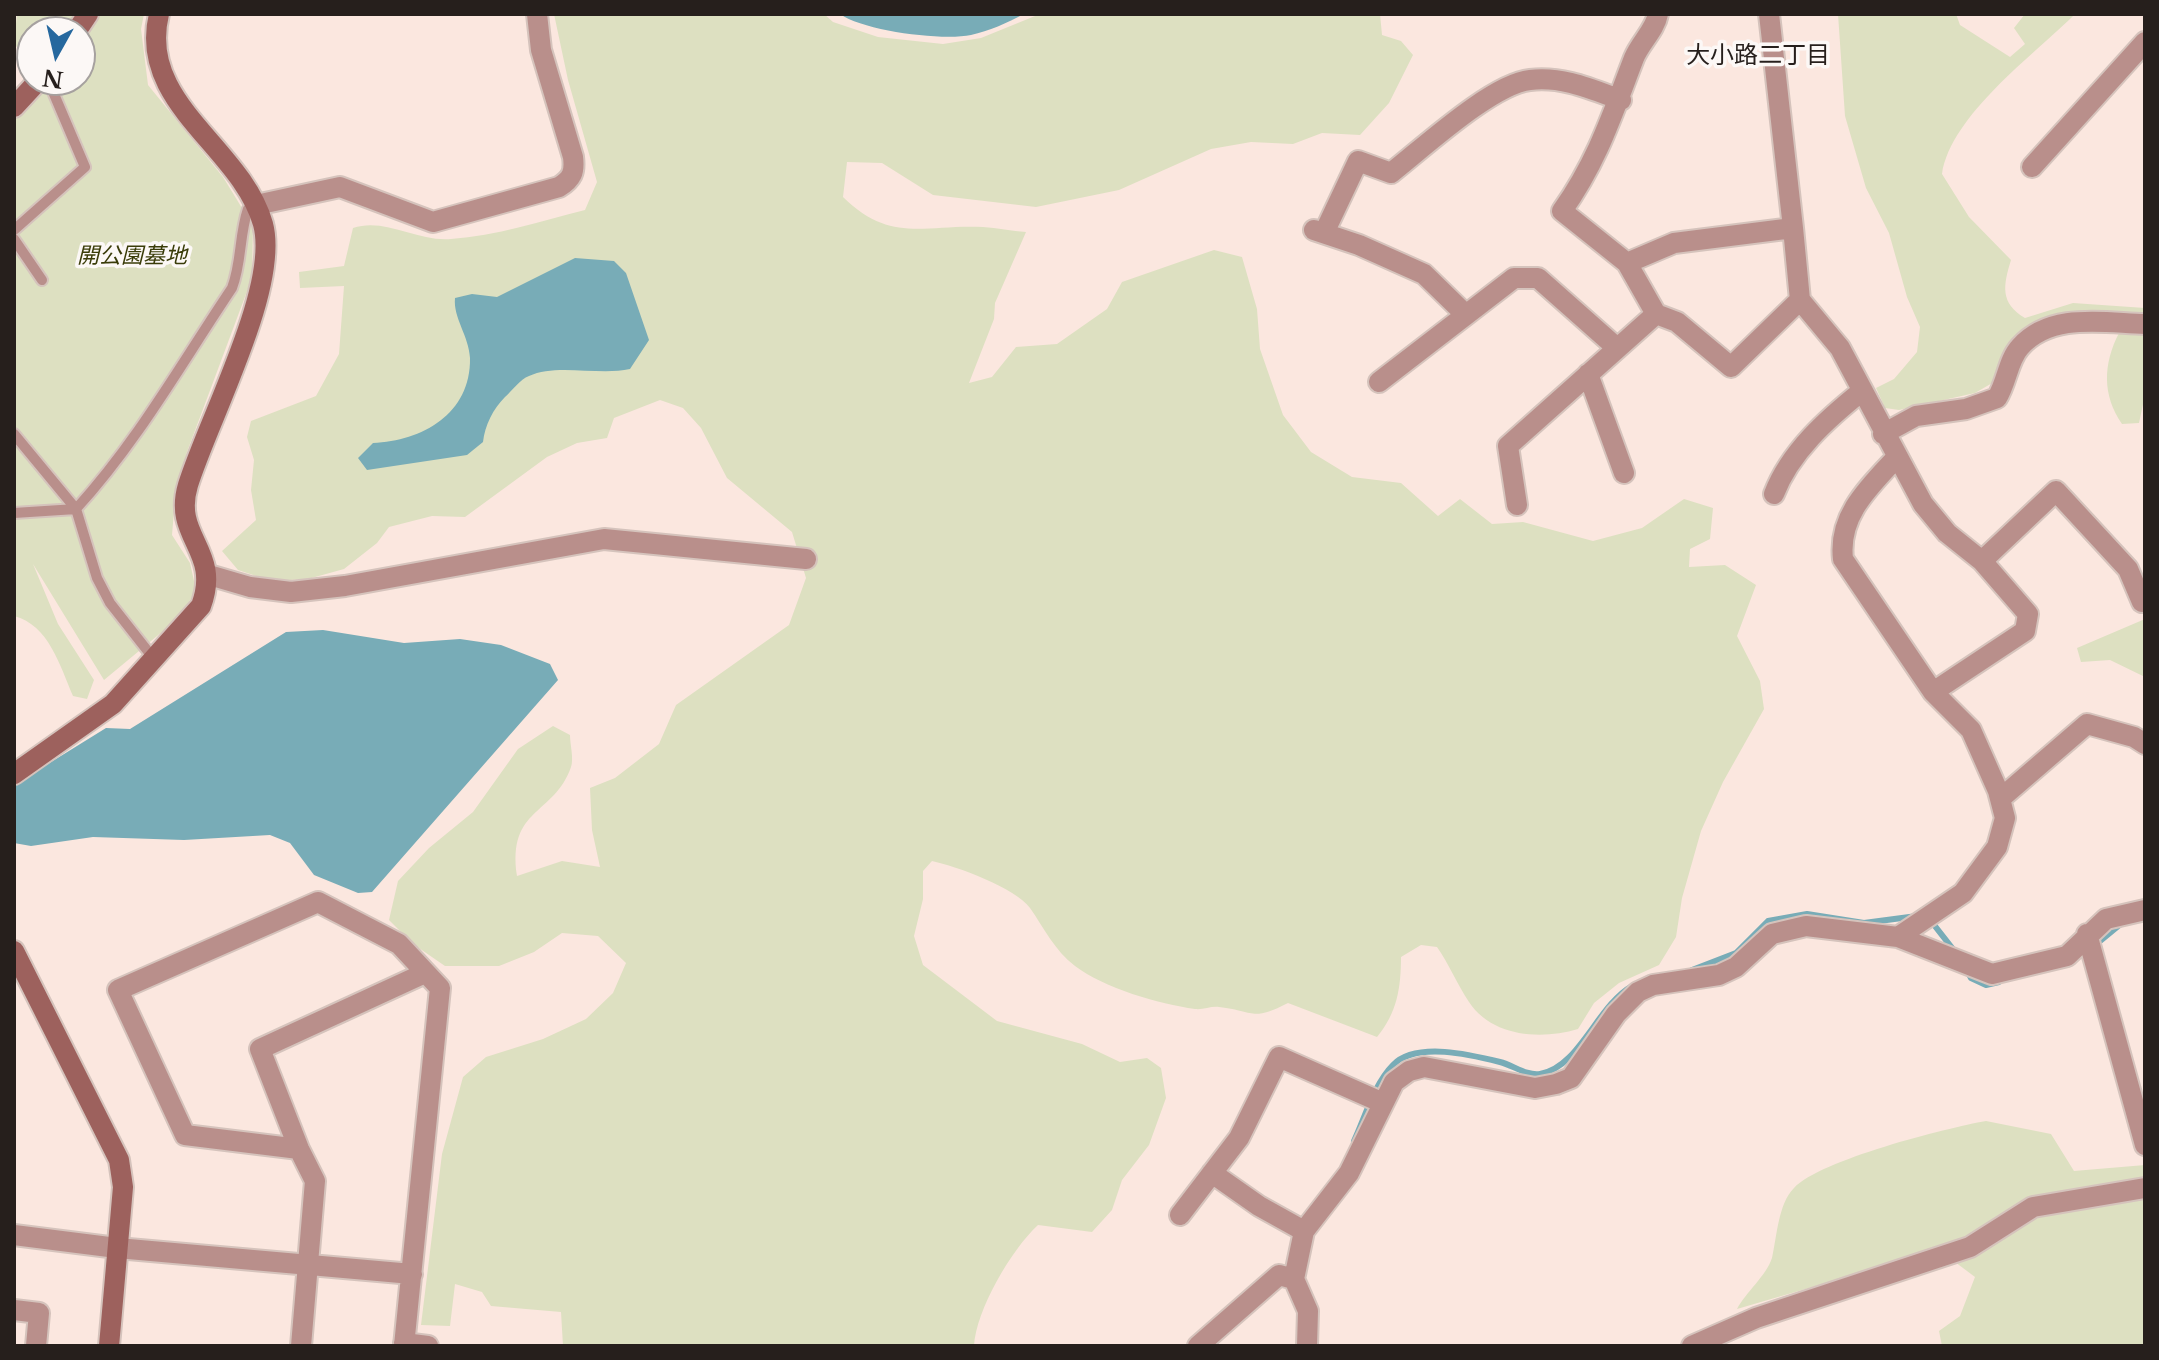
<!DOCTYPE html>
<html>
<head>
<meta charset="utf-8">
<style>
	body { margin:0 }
	#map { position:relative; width:2159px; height:1360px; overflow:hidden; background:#fbe7df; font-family:"Libre Baskerville",serif }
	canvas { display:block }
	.frame { position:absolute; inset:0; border:16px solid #261f1c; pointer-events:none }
	.north { position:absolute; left:16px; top:16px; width:80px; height:80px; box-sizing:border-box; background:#fcf8f6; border:2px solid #a6a19f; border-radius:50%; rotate:188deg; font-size:22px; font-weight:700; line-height:32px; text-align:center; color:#261f1c }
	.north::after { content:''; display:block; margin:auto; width:28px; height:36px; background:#26689e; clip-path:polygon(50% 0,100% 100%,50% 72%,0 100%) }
</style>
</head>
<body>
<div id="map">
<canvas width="2159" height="1360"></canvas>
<div class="frame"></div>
<div class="north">N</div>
</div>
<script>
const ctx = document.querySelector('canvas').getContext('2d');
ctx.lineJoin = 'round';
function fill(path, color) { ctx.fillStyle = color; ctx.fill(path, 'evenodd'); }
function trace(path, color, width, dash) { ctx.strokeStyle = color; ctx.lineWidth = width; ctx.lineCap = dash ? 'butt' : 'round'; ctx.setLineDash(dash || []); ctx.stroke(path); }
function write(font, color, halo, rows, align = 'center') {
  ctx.font = font + ' "Libre Baskerville","Noto Sans JP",serif'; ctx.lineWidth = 7; ctx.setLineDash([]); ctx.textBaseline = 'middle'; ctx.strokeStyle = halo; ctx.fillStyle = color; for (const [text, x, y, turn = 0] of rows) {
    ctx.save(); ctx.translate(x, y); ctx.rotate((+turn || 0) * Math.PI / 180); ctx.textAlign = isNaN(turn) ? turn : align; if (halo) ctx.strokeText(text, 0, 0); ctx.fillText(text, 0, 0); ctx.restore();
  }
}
const green = new Path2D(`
	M17,14H144L141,29L148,85L223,177L253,226L252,278L187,452L175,499L172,535L190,563L196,590L180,617L104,680L33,564L58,624L94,680L87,699L73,696C60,666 49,625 14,616V88L32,80H80V32H32V69L14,43Z
	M554,14H824L833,22L878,37L943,44L981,38L1040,14H1380L1382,35L1401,41L1413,55L1389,103L1360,135L1322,133L1293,144L1251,142L1211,149L1119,190L1036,207L933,195L882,163L847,162L843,197C891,244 924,224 983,227C997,228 1012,231 1026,232L995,303L994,319L969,383L992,377L1016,347L1057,344L1107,309L1122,282L1214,250L1242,257L1257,309L1260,349L1283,415L1311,452L1352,477L1401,483L1438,516L1460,499L1492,524L1523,522L1593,541L1642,528L1684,499L1713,508L1710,539L1690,549L1689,567L1725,565L1756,585L1737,636L1760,681L1764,709L1723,782L1701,831L1682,898L1676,937L1659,965L1619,983L1594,1003L1578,1029C1541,1040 1492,1037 1469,1002C1457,984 1449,964 1437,947L1421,945L1401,957C1401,988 1397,1013 1377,1037L1288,1003C1251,1022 1255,1011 1219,1007C1211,1006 1203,1010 1195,1009C1159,1004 1104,988 1075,966C1055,951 1044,928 1030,908C1016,888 956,866 932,861L923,871V899L914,936L923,965L997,1021L1082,1044L1120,1062L1147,1058L1161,1068L1166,1098L1149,1145L1122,1180L1112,1210L1092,1232L1038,1225C1011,1250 976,1310 974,1346H563L561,1312L491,1306L482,1292L455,1284L450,1326L421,1325L442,1154L463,1077L486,1057L543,1039L586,1019L613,993L626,963L598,936L562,933L534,952L499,966H445L413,944L389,920L398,881L429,848L473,812L518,749L553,726L570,735C570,744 574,759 571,767C554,816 507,807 517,876L562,861L600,867L592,830L590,788L615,778L659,744L676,705L789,625L806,578L792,532L727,478L701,428L683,408L660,400L614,418L607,438L577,443L547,457L465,517L432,516L389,527L377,543L344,569L308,579L271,581L238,570L222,551L256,520L251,490L254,460L247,437L251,421L316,396L339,354L344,286L300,288L299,272L344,266L353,228C385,217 417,242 451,239C496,236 541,221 585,210L597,182L568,80Z
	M1838,14H1956L1960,25L2010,57L2025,44L2014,28L2025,14H2075C2034,55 1951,115 1942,174L1969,217L2011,260C2003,286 2000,303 2025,318L2073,303L2145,308V395L2139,423L2122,424C2102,395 2103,364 2119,333L2100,316L2050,317L1994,382L1975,393L1899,410L1885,408L1876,388L1894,379L1917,352L1920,327L1907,297L1889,233L1866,188L1845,116Z
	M2145,619V677L2110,660L2081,662L2077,648Z
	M1986,1121L2051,1134L2074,1171L2145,1165V1346H1942L1939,1331L1960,1316L1975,1277L1939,1250L1737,1309C1746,1292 1766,1276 1772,1258C1777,1237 1778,1204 1794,1188C1820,1160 1946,1128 1986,1121Z`);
const water = new Path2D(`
	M840,14H1024C1007,23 989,31 971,35C942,41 864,31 840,14Z
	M575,258L614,261L626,273L649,340L630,369C599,376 556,363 529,376C520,379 512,391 505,397C493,409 485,425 483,442L467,455L367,470L358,458L373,443C422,441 471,414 470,358C469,336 453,318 455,298L472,294L497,297Z
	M323,630L404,643L460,639L501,645L550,664L558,680L372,892L358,893L314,875L290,843L270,835L184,840L93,837L31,846L14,843V785L106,728L130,729L286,632Z`);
const stream = new Path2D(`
	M1931,921L1956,953
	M2094,946L2122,923
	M1966,969L1971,978L1986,985L1999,982
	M1692,970L1736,953L1768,921L1807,914L1864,923L1917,916
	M1354,1141C1365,1118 1374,1084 1393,1065C1416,1041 1472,1055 1500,1062C1513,1065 1526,1076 1540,1074C1579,1068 1597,1006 1632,986`);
const lane = new Path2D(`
	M14,230L85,167L48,80
	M14,239L42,280
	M14,434L76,509L97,578L110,603L154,659
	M14,513L76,509C138,441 181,364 232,288C242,262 239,235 248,209L256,205`);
const street = new Path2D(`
	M1658,14C1655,30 1640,43 1634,58C1612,115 1598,160 1562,211L1627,263L1656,314L1677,322L1731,367L1800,300
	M2032,167L2145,42
	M256,205L340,187L433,222L559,187C572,179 575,172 573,157L541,50L537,14
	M1793,228L1800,300L1840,348L1923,504L1947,533L1982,561L2028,614L2025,631L1933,692
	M1314,230L1359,245L1424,274L1465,314
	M1324,233L1358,161L1391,173C1423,148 1492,84 1530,80C1562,76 1591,89 1621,100
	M1627,263L1674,243L1793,228L1769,14
	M1588,374L1624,473
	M1379,382L1514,278H1538L1617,348
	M1883,434L1916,416L1966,409L1997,398C2007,382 2008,360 2020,347C2051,312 2104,323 2145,324
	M1896,458C1868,488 1838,516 1843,559L1933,692L1971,730L1998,791L2005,818L1997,847L1963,893L1898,937
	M1774,494C1790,452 1827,419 1862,391
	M1517,505L1508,446L1656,314
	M1982,561L2056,491L2128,569L2142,602
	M209,575L250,587L291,592L345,586L604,539L806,559
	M2000,799L2087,724L2134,737L2145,744
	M2087,934L2145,1145
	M299,1149L185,1135L118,990L318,902L399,944L440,988L404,1346
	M1212,1173L1259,1206L1304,1231
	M1180,1215L1239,1138L1279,1057L1383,1103
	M14,1235L117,1248L412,1274
	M14,1310L39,1313L36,1346
	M404,1343L428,1346
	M301,1346L315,1181L299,1149L260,1049L425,973
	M1198,1346L1279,1275L1294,1279
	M1307,1346L1308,1311L1294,1279L1304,1231L1349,1173L1394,1082L1409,1071L1424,1067L1535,1088L1556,1084L1571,1078L1616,1014L1638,992L1653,985L1719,975L1736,967L1772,934L1806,926L1898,937L1992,974L2067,956L2106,919L2145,910
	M1692,1346L1756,1318L1970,1247L2033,1207L2145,1188`);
const secondary = new Path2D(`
	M76,32L88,14
	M14,107L39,80
	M14,774L113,704L201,606C222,550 172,538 188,485C208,420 280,287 263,224C241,146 137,104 159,14
	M14,951L119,1160L123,1187L109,1346`);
const parkNames = [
	["開公園墓地",132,257]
];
const neighbourhoodNames = [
	["大小路二丁目",1758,56]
];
fill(green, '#dde0c1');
fill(water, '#78acb7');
trace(stream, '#78acb7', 6);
trace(lane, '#d5c3bc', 14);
trace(street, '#d5c3bc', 24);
trace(secondary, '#d5c3bc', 24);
trace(lane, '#b98f8b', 10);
trace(street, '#b98f8b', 20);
trace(secondary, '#9d615d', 20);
write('italic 22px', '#3a3c09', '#fcf8f6', parkNames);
write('24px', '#261f1c', '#fcf8f6', neighbourhoodNames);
</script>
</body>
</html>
